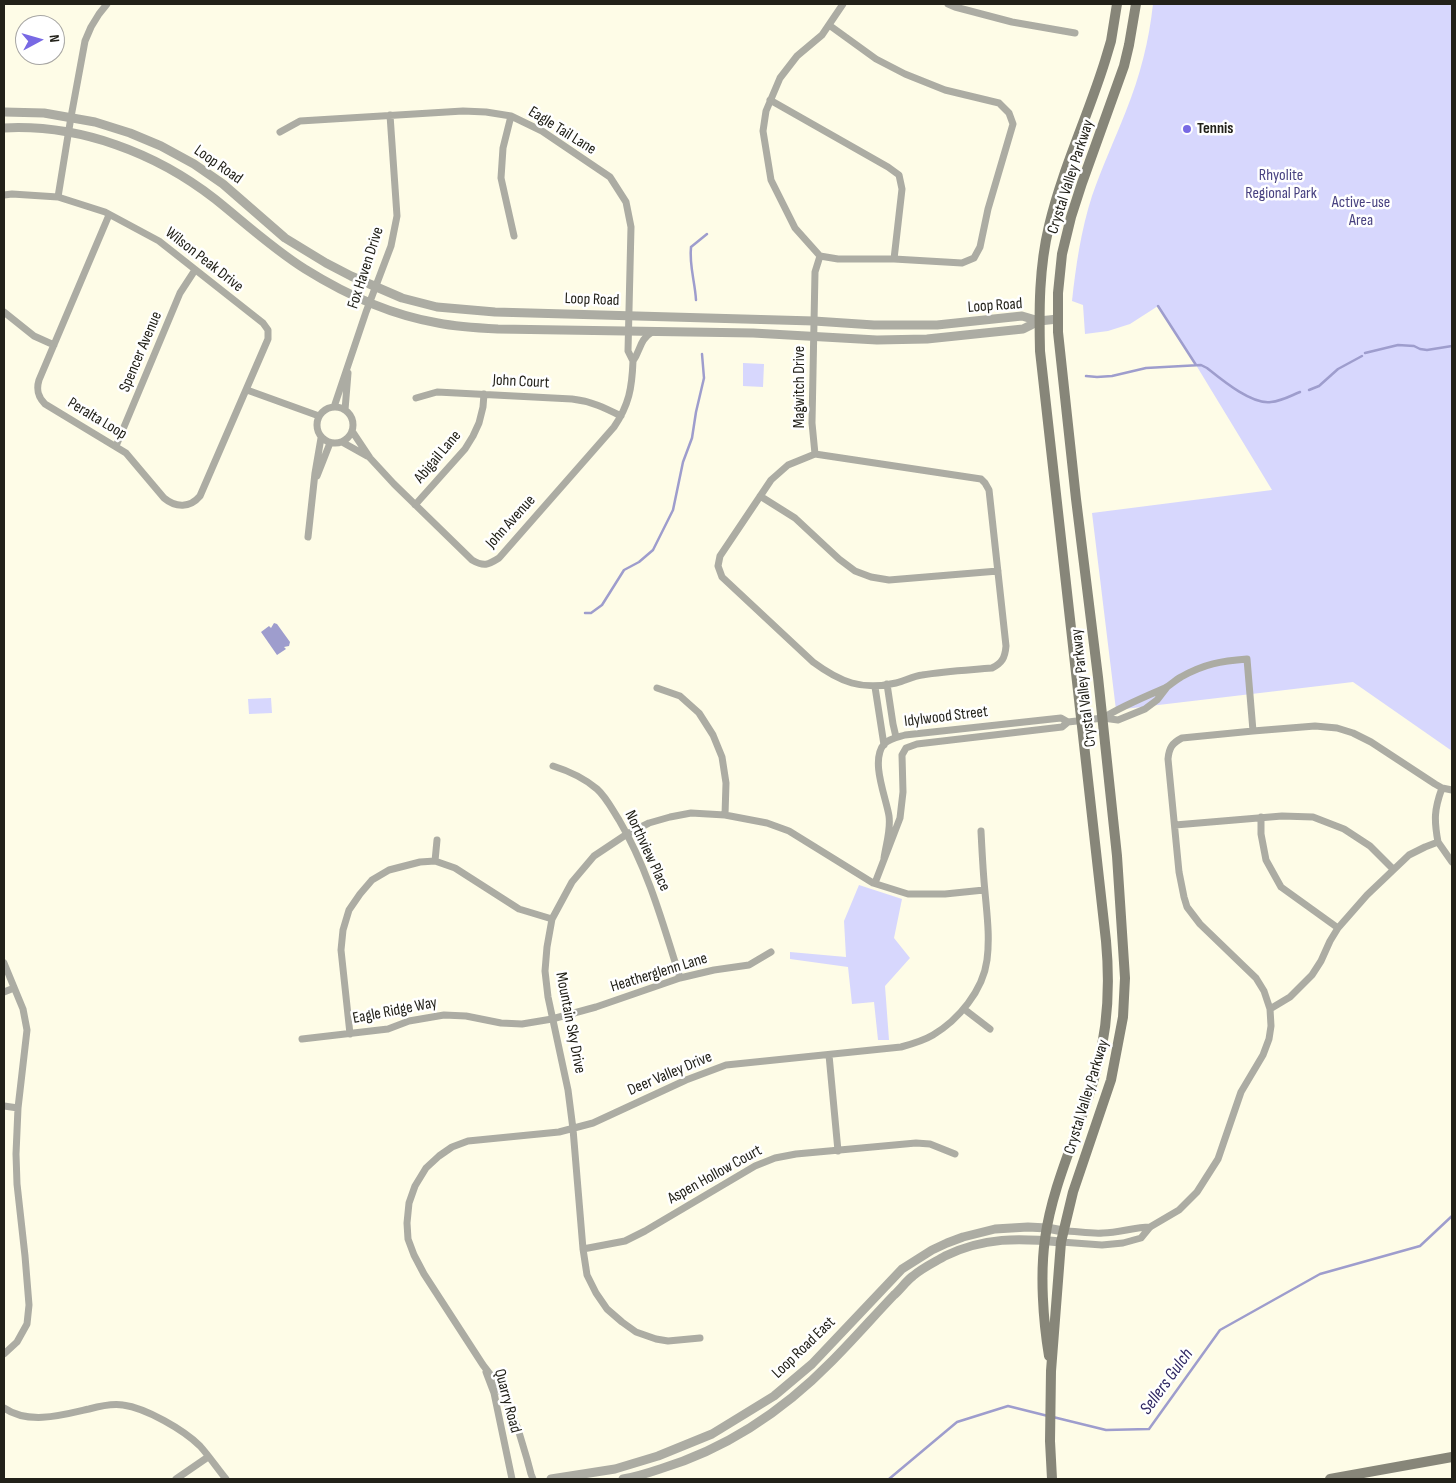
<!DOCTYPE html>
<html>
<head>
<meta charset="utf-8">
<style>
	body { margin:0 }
	#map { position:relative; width:1456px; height:1483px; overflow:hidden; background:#fefce7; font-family:"Sofia Sans Condensed",sans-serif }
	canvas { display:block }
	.frame { position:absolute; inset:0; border:5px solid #222119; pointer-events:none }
	.north { position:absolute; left:15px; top:15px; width:50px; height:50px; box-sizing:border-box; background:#fff; border:1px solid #a7a6a3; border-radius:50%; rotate:84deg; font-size:14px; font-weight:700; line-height:20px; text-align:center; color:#222119 }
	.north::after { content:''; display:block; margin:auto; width:18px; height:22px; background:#7869e4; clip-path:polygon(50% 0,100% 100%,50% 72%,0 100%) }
</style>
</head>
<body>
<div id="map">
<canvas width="1456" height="1483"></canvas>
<div class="frame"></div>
<div class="north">N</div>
</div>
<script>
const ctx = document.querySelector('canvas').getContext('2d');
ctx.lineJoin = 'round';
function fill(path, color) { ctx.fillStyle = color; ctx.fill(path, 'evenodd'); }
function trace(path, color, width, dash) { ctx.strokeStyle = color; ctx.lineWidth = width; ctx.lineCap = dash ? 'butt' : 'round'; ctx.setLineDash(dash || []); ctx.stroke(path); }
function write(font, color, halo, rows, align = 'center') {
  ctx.font = font + ' "Sofia Sans Condensed",sans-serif'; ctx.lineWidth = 5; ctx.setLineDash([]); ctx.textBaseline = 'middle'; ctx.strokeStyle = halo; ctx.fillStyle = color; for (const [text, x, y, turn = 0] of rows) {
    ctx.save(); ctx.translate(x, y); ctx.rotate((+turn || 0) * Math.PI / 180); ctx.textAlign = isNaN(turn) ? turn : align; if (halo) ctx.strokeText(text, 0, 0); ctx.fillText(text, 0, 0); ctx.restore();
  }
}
const green = new Path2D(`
	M1153,4H1452V751L1353,682L1116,710L1092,513L1272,490L1196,365L1158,306L1130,324L1108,331L1085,334L1083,305L1072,301C1076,265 1081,230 1092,196C1102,167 1115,139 1126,111C1140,76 1149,41 1153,4Z
	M743,363L764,364L763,387L743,386Z
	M271,698L272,713L249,714L248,699Z
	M859,885L902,899L894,938L910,958L885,986L889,1040H878L874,1002L852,1004L848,967L790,959V952L846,957L844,921Z`);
const water = new Path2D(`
	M274,623L277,624L290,642L289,646L284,647L286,649L277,655L261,632L269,626L271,628Z`);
const stream = new Path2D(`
	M696,300C695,282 689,265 691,247L707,234
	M1158,306L1196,365
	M1365,353L1398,345L1414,346L1420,349L1427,350L1452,346
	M1086,376L1097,377L1112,376L1146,368L1201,365L1207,368C1222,380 1252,405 1271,402C1282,401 1290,396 1300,392
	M1309,390L1319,386L1338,369L1362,356
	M585,613H591L602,605L624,570L639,562L653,550L673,510L683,462L692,438L696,412L704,378L702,354
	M1053,1417L1106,1430L1149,1429L1220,1330L1320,1274L1420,1246L1452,1216
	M889,1479L957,1422L1008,1406L1048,1416`);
const minor = new Path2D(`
	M948,4L955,7L1012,22L1075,33
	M829,25L876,59L905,74L945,90L999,103L1009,113L1013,124L988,209L980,247L974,258L962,263L894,259H838L820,256L795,228L771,180L763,131L766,111L780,78L797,56L822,35L843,4
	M770,100L888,167L899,175L902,189L894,259
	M511,116L503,148L501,178L514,236
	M280,132L300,121L463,111L486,112L511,116L542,131L610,177L626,202L631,227L628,351L633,361C641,350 639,340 652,332
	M4,195L12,194L58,197L105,212L159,241L263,323L268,330V339L200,496C190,508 176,508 164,498L126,453L45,404C38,397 36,390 39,380L109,215
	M58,197L71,117L85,41L91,27L99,14L107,4
	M4,312L34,336L54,345
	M247,390L319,416
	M416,398L437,392L572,399C591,401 605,408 621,416
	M317 425a18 18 0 1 1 36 0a18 18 0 1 1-36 0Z
	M334,407L366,312L391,246L397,216L390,115
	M345,410L348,373
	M352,431L370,458L394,484L472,560C484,567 488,565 499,558L614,427C629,405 632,388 633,361
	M342,442L367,456
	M116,446L180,293L195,270
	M815,454L981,479L985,483L989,490L1006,646C1005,658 1002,663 992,668C969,670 945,671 922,675C913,676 905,681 896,683C862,691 840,682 813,662L722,577L718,566L720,556L771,480L788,465Z
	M815,454L812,423L815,272L820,256
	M317,476L330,443
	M760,496L795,518L839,559L855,571L871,577L889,580L998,571
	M415,505L465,449L473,436L479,423L483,407L484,394
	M308,537L315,473L321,438
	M887,684L893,724L896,737
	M875,687L884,745
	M657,688L680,696L699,713L713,735L722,757L726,783L725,815
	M1103,718C1122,706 1144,697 1165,688C1171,685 1175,680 1181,677C1204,664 1221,661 1247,659L1253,731L1182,738C1172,743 1169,748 1168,759L1179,872L1184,897L1187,907L1200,924L1256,978L1264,991L1270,1009
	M1253,731L1315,726L1337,728L1353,733L1371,742L1435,784L1442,788L1452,790
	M553,766C569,771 583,777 597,789C606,797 612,809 619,820C648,869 663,924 680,978
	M1261,817V834L1266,860L1281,887L1338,928
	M1175,825L1282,816L1313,817L1344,829L1370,846L1393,869
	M1438,842C1434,820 1434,810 1442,788
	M884,858C886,844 891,830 889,816C886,797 870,761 884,744C890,738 898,737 905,735L1061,718L1068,722L1103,718L1118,720L1145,709L1157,700L1167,687
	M435,861L437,840
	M875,883L900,818L903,792L902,755L906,748L917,744L1062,727L1068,722
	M4,963L23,1009L27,1030L18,1108L16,1154L17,1184L25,1256L29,1305L27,1324L17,1342L4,1354
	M4,992L14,988
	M964,1009L990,1029
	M350,1034L341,950L343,930L349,910L360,894L372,880L389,870L420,862L435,861L455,868L519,909L552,919
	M302,1039L388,1029L409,1021L444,1015L466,1016L501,1023L522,1024L552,1019L596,1007L680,978L714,970L749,965L771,952
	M829,1055L838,1151
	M4,1106L18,1108
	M1063,1231C1076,1231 1090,1234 1103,1233C1119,1233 1134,1227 1150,1227
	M1061,1242L1102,1245L1123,1243L1141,1238L1150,1227L1179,1210L1197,1192L1218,1159L1241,1092L1263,1055L1269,1039L1271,1026L1270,1009L1290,997L1312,975L1321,961L1330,941L1338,928L1367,895L1409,855L1425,847L1438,842L1452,862
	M583,1249L625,1241L645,1231L755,1166L775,1158L796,1154L916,1143L930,1144L955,1154
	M700,1338L668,1341L656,1339L636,1332L622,1322L607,1309L596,1293L587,1275L583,1249L573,1129L568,1090L548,997L545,971L547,947L552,919L572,882L594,856L627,834L649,823L670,817L691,813L725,815L767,823L789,831L873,883L908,894H945L984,890
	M486,1372L494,1393L512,1479
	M4,1408C29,1425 63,1415 89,1409C100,1406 112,1403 123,1405C146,1408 184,1430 200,1446C209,1456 217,1468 226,1479
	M176,1479L208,1457
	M533,1479L531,1474L527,1459L518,1429L506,1401L496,1382L483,1365L424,1274L414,1255L408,1239L407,1223L409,1203L415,1186L426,1168L439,1156L452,1147L468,1141L559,1132L593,1123L686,1080L726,1065L901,1047C912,1044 923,1041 933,1035C958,1020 983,991 987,960C990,937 987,915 985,892C983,872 982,851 981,831`);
const tertiary = new Path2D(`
	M4,112L44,113L95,122L130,133L161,146L194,164L223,184L285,238L326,263L351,276L402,298L437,307L495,312L814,321L874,325H937L1022,316L1039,321L1058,319
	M4,128C80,124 156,153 215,199C245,223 273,249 305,269C345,294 391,315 438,323C458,327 478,328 498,329L753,333L877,340L927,339L1023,329L1039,321
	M551,1479L615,1469L658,1456L712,1434L774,1396L812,1364L902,1269L932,1250L947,1243L963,1237L995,1229L1028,1227L1047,1228L1063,1231
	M623,1479C636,1477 648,1473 660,1469C726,1449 784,1410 832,1361C853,1340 873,1317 894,1295C901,1289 906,1281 913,1276C922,1268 935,1262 945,1256C984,1237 1019,1238 1061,1242`);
const secondary = new Path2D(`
	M1049,1356C1043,1320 1040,1274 1045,1239C1053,1180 1082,1126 1097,1068C1108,1027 1110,984 1106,941L1040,351C1039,309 1039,268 1049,226C1062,170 1088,116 1105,61L1111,41L1117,4
	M1052,1479L1050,1441L1051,1371L1061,1242L1073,1192L1111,1080L1123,1017L1125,978L1117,856L1098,677L1076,499L1058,332V293L1062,254L1071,217L1082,183L1124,66L1129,45L1136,4
	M1330,1479L1452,1457`);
const markers = [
	[1187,129,5,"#7869e4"]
];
const poiNames = [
	["Tennis",1197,129]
];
const streetNames = [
	["Eagle Tail Lane",562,131,32],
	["Loop Road",218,165,35],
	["Crystal Valley Parkway",1071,177,-72],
	["Wilson Peak Drive",204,260,38],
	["Fox Haven Drive",366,268,-72],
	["Loop Road",592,300,2],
	["Loop Road",995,306,-4],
	["Spencer Avenue",141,352,-67],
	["John Court",521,382,3],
	["Magwitch Drive",800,387,-90],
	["Peralta Loop",97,419,31],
	["Abigail Lane",438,457,-50],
	["John Avenue",511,522,-48],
	["Crystal Valley Parkway",1084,688,-97],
	["Idylwood Street",946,717,-7],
	["Northview Place",647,851,65],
	["Heatherglenn Lane",659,973,-17],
	["Eagle Ridge Way",395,1011,-11],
	["Mountain Sky Drive",570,1023,79],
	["Deer Valley Drive",670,1074,-23],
	["Crystal Valley Parkway",1087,1097,-73],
	["Aspen Hollow Court",715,1175,-29],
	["Loop Road East",804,1348,-44],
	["Quarry Road",507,1401,75]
];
const parkNames = [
	["Rhyolite",1281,176],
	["Regional Park",1281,194],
	["Active-use",1361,203],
	["Area",1361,221]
];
const waterNames = [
	["Sellers Gulch",1167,1382,-54]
];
fill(green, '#d7d7fd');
fill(water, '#9e9dcd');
trace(stream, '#9e9dcd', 2.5);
trace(minor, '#acaca3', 7);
trace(tertiary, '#acaca3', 9);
trace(secondary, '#878679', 10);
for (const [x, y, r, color] of markers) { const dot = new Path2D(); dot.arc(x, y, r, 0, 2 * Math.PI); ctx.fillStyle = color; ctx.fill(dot); trace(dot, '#fff', 2); }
write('bold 16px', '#222119', '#fff', poiNames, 'left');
write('16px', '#222119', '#fff', streetNames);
write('16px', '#484280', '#fff', parkNames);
write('italic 18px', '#2f2762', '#fff', waterNames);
</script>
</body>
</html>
